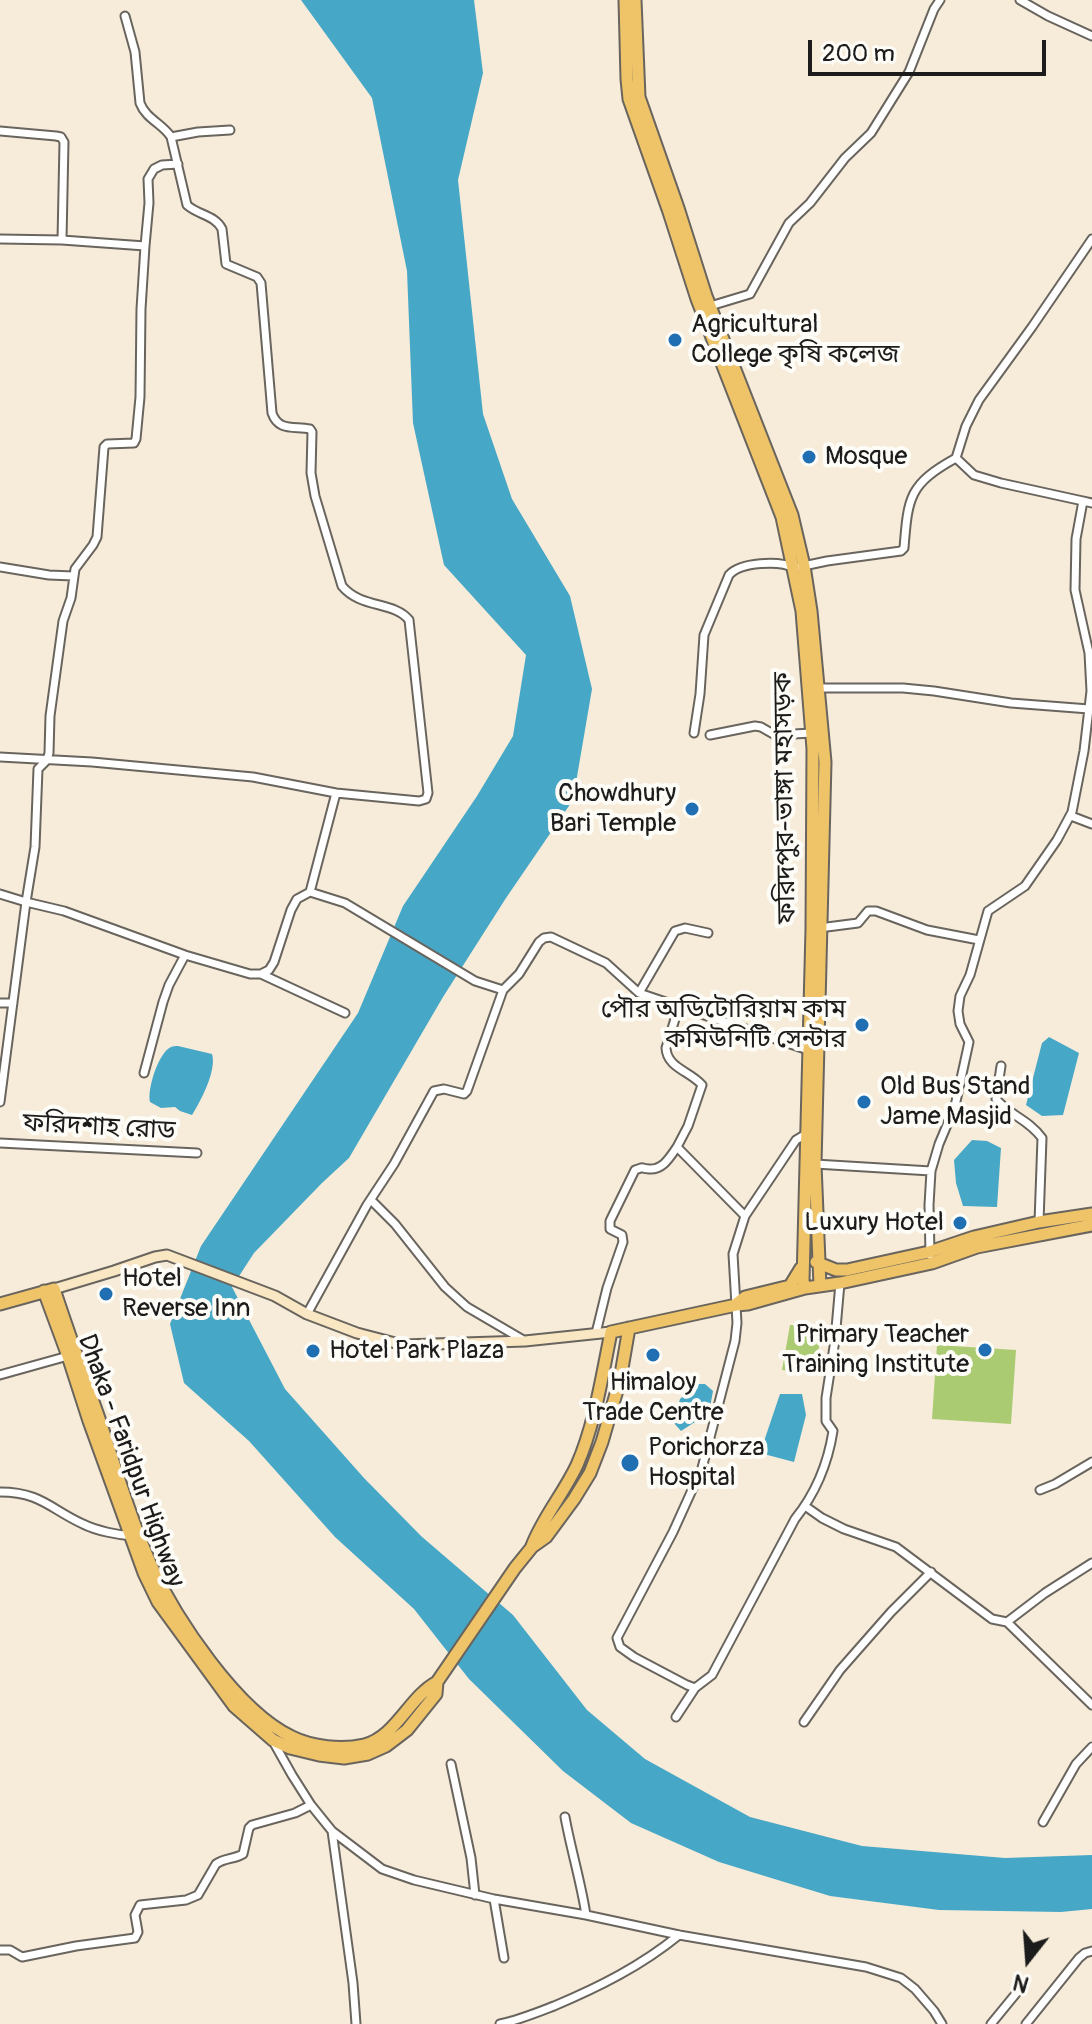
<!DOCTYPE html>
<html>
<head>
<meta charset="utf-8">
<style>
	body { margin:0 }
	#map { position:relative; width:1092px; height:2024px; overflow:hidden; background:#f7ecda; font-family:Pangolin,sans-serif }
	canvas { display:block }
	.north { position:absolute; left:988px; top:1920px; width:80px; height:80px; -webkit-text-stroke:6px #fdfcf7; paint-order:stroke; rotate:197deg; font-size:22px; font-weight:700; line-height:32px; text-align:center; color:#1c1c1c }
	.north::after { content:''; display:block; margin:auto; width:28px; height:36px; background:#1c1c1c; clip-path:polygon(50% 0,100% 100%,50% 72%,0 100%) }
	.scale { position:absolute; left:808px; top:40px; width:238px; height:36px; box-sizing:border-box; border:4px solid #1c1c1c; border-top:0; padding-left:10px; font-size:24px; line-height:28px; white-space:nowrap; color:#1c1c1c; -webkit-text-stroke:6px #fdfcf7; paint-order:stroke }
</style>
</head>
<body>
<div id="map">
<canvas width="1092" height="2024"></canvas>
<div class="north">N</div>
<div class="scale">200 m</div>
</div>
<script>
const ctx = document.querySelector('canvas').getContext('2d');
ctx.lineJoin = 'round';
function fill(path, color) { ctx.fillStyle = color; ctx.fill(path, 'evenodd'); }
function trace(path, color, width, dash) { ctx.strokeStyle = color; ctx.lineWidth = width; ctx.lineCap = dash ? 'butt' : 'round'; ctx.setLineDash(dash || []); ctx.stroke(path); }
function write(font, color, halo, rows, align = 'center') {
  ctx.font = font + ' Pangolin,"Noto Sans Bengali",sans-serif'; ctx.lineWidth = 8; ctx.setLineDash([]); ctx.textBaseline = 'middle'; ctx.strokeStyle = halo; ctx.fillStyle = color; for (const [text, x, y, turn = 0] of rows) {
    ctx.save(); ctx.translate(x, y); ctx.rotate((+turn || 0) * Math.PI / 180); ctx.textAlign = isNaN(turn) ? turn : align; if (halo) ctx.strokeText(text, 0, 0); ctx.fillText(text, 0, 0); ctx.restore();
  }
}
const green = new Path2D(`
	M790,1325H823L814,1375L782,1370Z
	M937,1345L1016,1350L1011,1424L932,1419Z`);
const water = new Path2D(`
	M301,0H474L483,73L458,180L483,414L512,499L570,596L592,689L573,800L506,898L443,997L349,1158L322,1183L254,1253L232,1287L285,1389L364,1478L421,1536L513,1615L587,1710L645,1759L750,1817L862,1846L1005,1858L1092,1855V1909L1061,1912L939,1910L830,1896L719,1862L631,1823L563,1771L469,1679L414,1609L335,1537L249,1441L184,1383L170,1324L201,1246L358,1013L403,906L477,796L513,736L526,655L444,565L413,423L407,271L372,98Z
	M1049,1037L1079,1053L1063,1115L1042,1116L1026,1105L1042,1043Z
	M178,1046L212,1054C217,1070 201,1101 192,1115L180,1111L175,1107L161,1108L150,1102C147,1090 158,1053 171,1047C173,1046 175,1046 178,1046Z
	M972,1140L987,1141L1001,1148L997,1207L963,1206L956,1183L954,1160Z
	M696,1384H705L713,1391L709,1413L681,1431L673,1422L680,1399Z
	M780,1394H802L806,1415L794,1462L760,1453Z`);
const minor = new Path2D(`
	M1020,0L1048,16L1092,36
	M0,131L56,136L61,137L64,142L62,240L145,246L141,309L140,397L136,439L134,443L107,444L104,447L97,537L93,545L75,569L71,598L63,621L50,716L49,753L47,760L38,769L35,847L26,902L64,911L185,955L250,974H261L269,970L274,962L291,910L297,899L310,892L336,793
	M171,137L198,132L230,130
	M0,239L62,240
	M145,246L149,203L148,179L154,169L162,165L178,164
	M707,307L750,294L789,223L810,203L845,158L871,133L909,72L934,9L940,0
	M956,458L974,475L1001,483L1083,501
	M0,567L49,575L73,576
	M814,688H903L934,691L1011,703L1089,709
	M694,733L700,694L704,635L729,575C740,562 780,560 794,568L827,561L901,551L904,548C908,497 909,484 956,458L966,426L979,400L1032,327L1092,239
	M710,735L755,726L761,727L775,735L812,733
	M0,757L92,762L253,777L336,793L419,801L426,799L428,793L409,620C394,601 361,609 342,586L315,496L311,473L312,432L310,429C293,426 278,431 272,413L261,283L257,277L226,264L222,229C215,215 198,215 187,205L171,137C163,124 146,119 140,103L135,52L125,16
	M1071,816L1092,824
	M310,892L345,903L475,981L503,990L519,974L539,942L544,938L551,937L606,963L639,993L811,1051
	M0,894L26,902L0,1102
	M819,928L858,923L868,911H876L927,930L979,940
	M261,974L345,1013
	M639,993L675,931L685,928L708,933
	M0,1003H13
	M679,1006L666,1048C667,1068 690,1071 702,1085L688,1126L677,1147L745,1216L733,1254L737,1323L735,1341L702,1468L673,1532L617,1638L620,1647L634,1657L687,1685L695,1688L712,1675L795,1519C815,1494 828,1463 833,1431L826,1421V1398L835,1340L840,1283
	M1001,1066L996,1099C1009,1115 1028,1119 1042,1138L1039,1222
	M144,1073L163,1002L169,985L185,955
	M0,1143L197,1153
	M815,1164L931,1171
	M371,1200L395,1224L445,1287L467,1307L525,1341
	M745,1216L796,1140L806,1134
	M930,1255L929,1205L931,1171L939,1144L955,1106L969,1042L960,1024L958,1011L960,996L970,975L988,911L1025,886L1057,840L1072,812L1084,751L1091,691L1089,653L1075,590L1076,539L1083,501L1092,503
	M307,1314L367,1205L394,1164L434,1091L444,1089L464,1094L467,1091L503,990
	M596,1333L607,1288L623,1242L622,1235L610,1229V1221L635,1170C647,1166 637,1168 649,1169C663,1170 670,1157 677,1147
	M0,1375L68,1356
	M1040,1490L1055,1484L1092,1462
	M0,1492C41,1492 50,1509 83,1524C97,1531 118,1535 133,1536
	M805,1506L822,1518L844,1529L896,1547L992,1619L1007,1622L1045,1593L1092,1563
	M1007,1622L1092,1705
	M676,1717L695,1688
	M804,1722L840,1670L891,1612L931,1572
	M274,1743L292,1775L311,1805L332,1831L382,1869L414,1880L494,1899L586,1915L679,1935L866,1967L901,1978L915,1989L934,2011L942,2024
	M451,1764L471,1858L475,1895
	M565,1817C571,1850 581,1882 586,1915
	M1043,1822L1076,1764L1092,1747
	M332,1831L353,1983L356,2024
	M494,1899L504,1958
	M0,1950H10L22,1957L76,1946L135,1938L138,1932L135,1915L140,1905L186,1900L198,1895L216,1864C224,1858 235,1859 243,1854L249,1828L252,1825L295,1813L311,1805
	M500,2024C519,2020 536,2013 554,2006C599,1987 641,1966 679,1935
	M991,2024L1023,1985
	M1026,2024L1079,1958L1085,1953L1092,1951`);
const secondary = new Path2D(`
	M54,1289L114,1271L155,1257L167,1255L275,1296L307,1314L357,1333L403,1345L525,1341L611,1332`);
const trunk = new Path2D(`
	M625,0L627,79L629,99L669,212L697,299L782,517L802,611L813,749L812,929L803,1281L805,1288
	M635,0L639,97L678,208L706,296L792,515L804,566L811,611L825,762L815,1164L820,1286
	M816,1262L836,1270H847L929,1252L974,1237L1039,1222L1092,1214
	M44,1291L68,1356L89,1421L144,1573L158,1602L234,1706L273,1740L290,1748L319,1755L344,1758L368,1754L386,1746L407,1730L436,1694L437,1682
	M0,1304L54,1289C69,1335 86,1381 102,1427C117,1473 131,1520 151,1565C176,1619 237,1711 292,1737C312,1747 342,1750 364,1745C396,1737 409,1697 437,1682L515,1568L532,1547L546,1537L574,1499L590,1473L602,1442L620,1380L629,1328
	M736,1304L745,1297L790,1286L801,1268
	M532,1546C543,1517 564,1493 577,1465C595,1424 602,1376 611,1332L736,1305L748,1304L805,1288L840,1283L932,1263L977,1247L1092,1225`);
const markers = [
	[675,340,8,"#1f6fb2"],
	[809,457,8,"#1f6fb2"],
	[692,809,8,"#1f6fb2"],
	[862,1025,8,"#1f6fb2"],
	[864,1102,8,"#1f6fb2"],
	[960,1223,8,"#1f6fb2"],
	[106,1294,8,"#1f6fb2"],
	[985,1350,8,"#1f6fb2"],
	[313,1351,8,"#1f6fb2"],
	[653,1355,8,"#1f6fb2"],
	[630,1463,10,"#1f6fb2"]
];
const poiNames = [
	["Agricultural",691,325],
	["College কৃষি কলেজ",691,355],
	["Mosque",825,457],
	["Chowdhury",676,794,"right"],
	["Bari Temple",676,824,"right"],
	["পৌর অডিটোরিয়াম কাম",846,1010,"right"],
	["কমিউনিটি সেন্টার",846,1040,"right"],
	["Old Bus Stand",880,1087],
	["Jame Masjid",880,1117],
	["Luxury Hotel",944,1223,"right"],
	["Hotel",122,1279],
	["Reverse Inn",122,1309],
	["Primary Teacher",969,1335,"right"],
	["Training Institute",969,1365,"right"],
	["Hotel Park Plaza",329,1351],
	["Himaloy",653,1383,"center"],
	["Trade Centre",653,1413,"center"],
	["Porichorza",648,1448],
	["Hospital",648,1478]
];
const streetNames = [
	["ফরিদপুর-ভাঙ্গা মহাসড়ক",786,798,-91],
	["ফরিদশাহ রোড",99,1128,3],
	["Dhaka - Faridpur Highway",130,1461,70]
];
fill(green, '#abcb72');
fill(water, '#47a7c6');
trace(minor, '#69655e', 11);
trace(secondary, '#69655e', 13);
trace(trunk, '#69655e', 15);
trace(minor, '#fff', 7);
trace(secondary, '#f9e7c3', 9);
trace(trunk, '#efc469', 11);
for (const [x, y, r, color] of markers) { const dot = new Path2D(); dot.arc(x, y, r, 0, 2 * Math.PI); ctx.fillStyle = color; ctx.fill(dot); trace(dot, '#fdfcf7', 3); }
write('26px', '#1c1c1c', '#fdfcf7', poiNames, 'left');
write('26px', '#1c1c1c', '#fdfcf7', streetNames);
</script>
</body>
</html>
